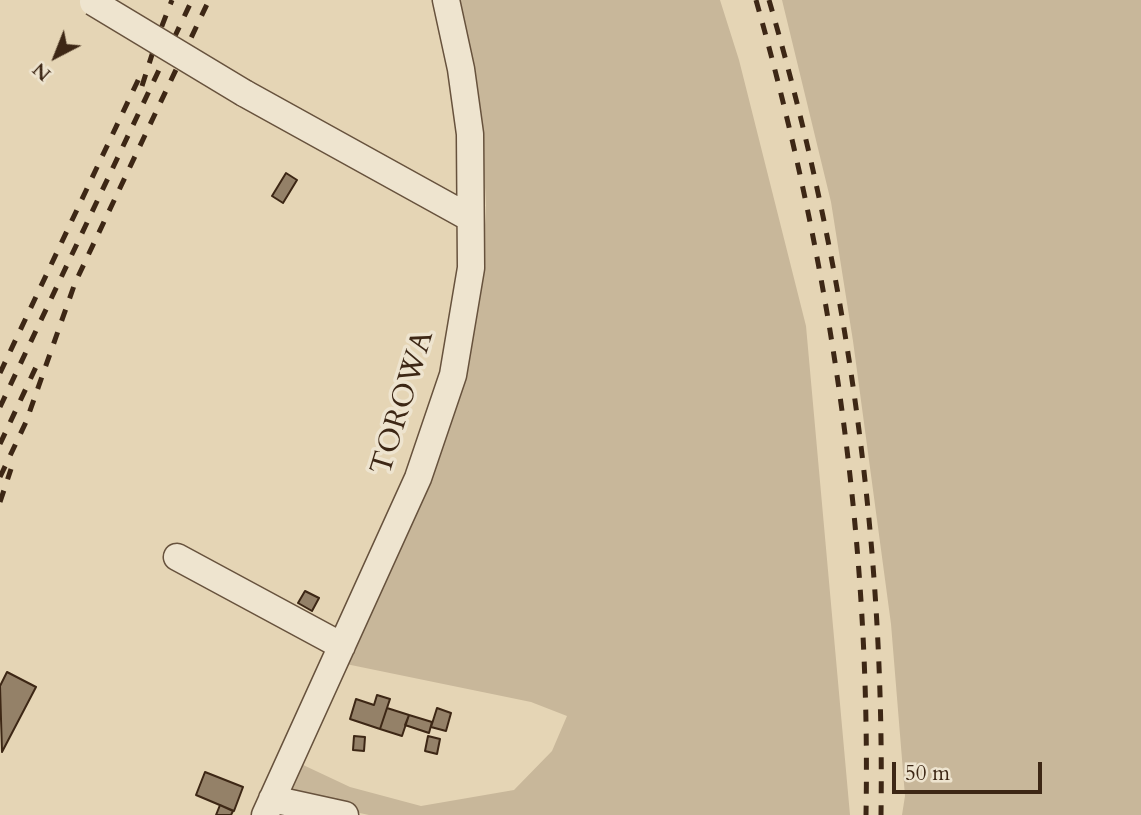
<!DOCTYPE html>
<html>
<head>
<meta charset="utf-8">
<style>
	body { margin:0 }
	#map { position:relative; width:1141px; height:815px; overflow:hidden; background:#e5d5b5; font-family:Cardo,serif }
	canvas { display:block }
	.north { position:absolute; left:21px; top:21px; width:70px; height:70px; -webkit-text-stroke:5px #eee4cf; paint-order:stroke; rotate:222deg; font-size:19px; font-weight:700; line-height:28px; text-align:center; color:#3d2715 }
	.north::after { content:''; display:block; margin:auto; width:24px; height:32px; background:#3d2715; clip-path:polygon(50% 0,100% 100%,50% 72%,0 100%) }
	.scale { position:absolute; left:892px; top:762px; width:150px; height:32px; box-sizing:border-box; border:4px solid #3d2715; border-top:0; padding-left:9px; font-size:21px; line-height:24px; white-space:nowrap; color:#3d2715; -webkit-text-stroke:5px #eee4cf; paint-order:stroke }
</style>
</head>
<body>
<div id="map">
<canvas width="1141" height="815"></canvas>
<div class="north">N</div>
<div class="scale">50 m</div>
</div>
<script>
const ctx = document.querySelector('canvas').getContext('2d');
ctx.lineJoin = 'round';
function fill(path, color) { ctx.fillStyle = color; ctx.fill(path, 'evenodd'); }
function trace(path, color, width, dash) { ctx.strokeStyle = color; ctx.lineWidth = width; ctx.lineCap = dash ? 'butt' : 'round'; ctx.setLineDash(dash || []); ctx.stroke(path); }
function write(font, color, halo, rows, align = 'center') {
  ctx.font = font + ' Cardo,serif'; ctx.lineWidth = 7; ctx.setLineDash([]); ctx.textBaseline = 'middle'; ctx.strokeStyle = halo; ctx.fillStyle = color; for (const [text, x, y, turn = 0] of rows) {
    ctx.save(); ctx.translate(x, y); ctx.rotate((+turn || 0) * Math.PI / 180); ctx.textAlign = isNaN(turn) ? turn : align; if (halo) ctx.strokeText(text, 0, 0); ctx.fillText(text, 0, 0); ctx.restore();
  }
}
const green = new Path2D(`
	M456,0H720L739,60L806,326L850,815H369L318,804L289,789L301,764L350,787L421,806L514,790L552,751L567,716L531,702L346,664C409,526 470,414 482,258C483,241 486,223 486,205C484,136 468,68 456,0Z
	M782,0H1141V815H902L905,796L891,624L853,341L831,202Z`);
const building = new Path2D(`
	M286,173L297,180L283,203L272,196Z
	M305,591L319,598L312,611L298,603Z
	M7,672L36,687L2,752L0,686Z
	M377,695L390,699L380,729L350,719L356,699L374,705Z
	M387,708L409,715L402,736L380,729Z
	M437,708L451,713L446,731L431,727Z
	M409,715L432,722L429,733L405,725Z
	M354,736L365,737L364,751L353,750Z
	M428,736L440,739L437,754L425,751Z
	M205,772L243,787L234,811L196,795Z
	M220,805L233,811L231,815H216Z`);
const minor = new Path2D(`
	M244,93L470,218
	M177,557L342,646
	M272,799L345,815
	M265,815L418,478L453,375L471,268L470,134L461,69L446,0`);
const rail = new Path2D(`
	M756,0C831,265 871,539 866,815
	M769,0C846,264 885,539 881,815
	M153,49L172,0
	M142,86L156,42
	M0,373L141,74
	M0,407L192,0
	M0,444L36,367
	M0,477L26,422L75,283L209,0
	M0,502L11,469`);
const minorBridge = new Path2D(`
	M93,2L244,93`);
const streetNames = [
	["TOROWA",404,403,-73]
];
fill(green, '#c8b79a');
fill(building, '#948168');
trace(building, '#3d2715', 2);
trace(minor, '#67523d', 29);
trace(minor, '#eee4cf', 26);
trace(rail, '#3d2715', 5, [12, 12]);
trace(minorBridge, '#67523d', 29, []);
trace(minorBridge, '#eee4cf', 26);
write('30px', '#3d2715', '#eee4cf', streetNames);
</script>
</body>
</html>
